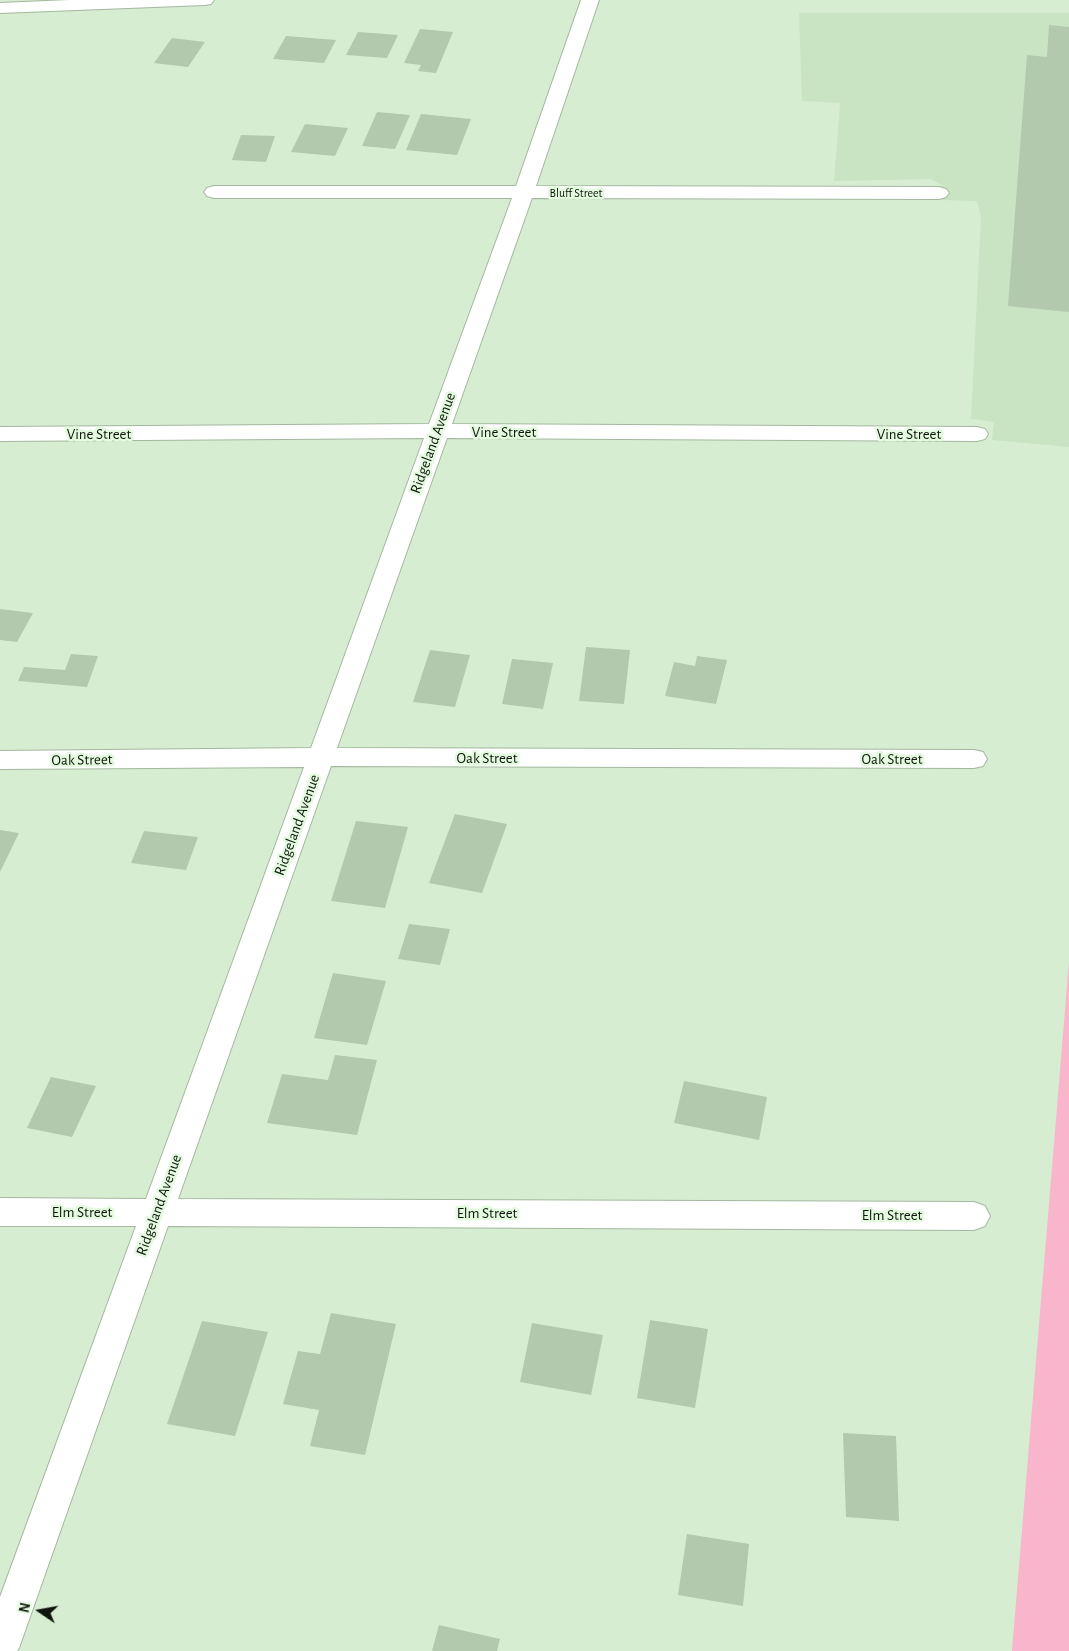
<!DOCTYPE html>
<html>
<head>
<meta charset="utf-8">
<style>
	body { margin:0 }
	#map { position:relative; width:1069px; height:1651px; overflow:hidden; background:#d6edd1; font-family:"Alegreya Sans",sans-serif }
	canvas { display:block }
	.north { position:absolute; left:15px; top:1586px; width:50px; height:50px; -webkit-text-stroke:4px #e3fadf; paint-order:stroke; rotate:282deg; font-size:14px; font-weight:700; line-height:20px; text-align:center; color:#0f160d }
	.north::after { content:''; display:block; margin:auto; width:18px; height:22px; background:#0f160d; clip-path:polygon(50% 0,100% 100%,50% 72%,0 100%) }
</style>
</head>
<body>
<div id="map">
<canvas width="1069" height="1651"></canvas>
<div class="north">N</div>
</div>
<script>
const ctx = document.querySelector('canvas').getContext('2d');
ctx.lineJoin = 'round';
function fill(path, color) { ctx.fillStyle = color; ctx.fill(path, 'evenodd'); }
function trace(path, color, width, dash) { ctx.strokeStyle = color; ctx.lineWidth = width; ctx.lineCap = dash ? 'butt' : 'round'; ctx.setLineDash(dash || []); ctx.stroke(path); }
function write(font, color, halo, rows, align = 'center') {
  ctx.font = font + ' "Alegreya Sans",sans-serif'; ctx.lineWidth = 5; ctx.setLineDash([]); ctx.textBaseline = 'middle'; ctx.strokeStyle = halo; ctx.fillStyle = color; for (const [text, x, y, turn = 0] of rows) {
    ctx.save(); ctx.translate(x, y); ctx.rotate((+turn || 0) * Math.PI / 180); ctx.textAlign = isNaN(turn) ? turn : align; if (halo) ctx.strokeText(text, 0, 0); ctx.fillText(text, 0, 0); ctx.restore();
  }
}
const built = new Path2D(`
	M799,13H1069V447L992,440L994,422L971,419L981,217L977,201L942,200V185L931,179L834,181L840,103L802,101Z`);
const green = new Path2D(`
	M1069,962V1651H1012Z`);
const building = new Path2D(`
	M1049,25L1069,27V312L1008,306L1027,55L1047,57Z
	M420,29L453,32L436,73L418,71L421,65L404,63Z
	M358,32L398,35L387,58L346,55Z
	M286,36L336,40L324,63L273,59Z
	M172,38L205,42L188,67L154,63Z
	M377,112L410,115L395,149L362,146Z
	M421,114L471,119L457,155L406,150Z
	M305,124L348,128L335,156L291,152Z
	M241,135L275,136L266,162L232,160Z
	M0,609L33,613L17,642L0,640Z
	M586,647L630,650L624,704L579,701Z
	M430,650L470,655L455,707L413,702Z
	M71,654L98,656L87,687L18,681L24,667L65,670Z
	M697,656L727,660L716,704L665,696L674,662L695,666Z
	M512,659L553,663L543,709L502,704Z
	M455,814L507,824L482,893L429,883Z
	M356,821L408,827L385,908L331,901Z
	M0,830L19,833L0,872Z
	M144,831L198,837L186,870L131,863Z
	M409,924L450,929L440,965L398,959Z
	M333,973L386,981L367,1045L314,1038Z
	M335,1055L377,1060L357,1135L267,1123L282,1074L328,1080Z
	M51,1077L96,1086L72,1137L27,1128Z
	M684,1081L767,1097L759,1140L674,1123Z
	M331,1313L396,1324L365,1455L310,1446L319,1410L283,1404L298,1351L320,1354Z
	M650,1320L708,1329L695,1408L637,1398Z
	M202,1321L268,1332L235,1436L167,1424Z
	M532,1323L603,1335L591,1395L520,1382Z
	M843,1433L896,1436L899,1521L846,1517Z
	M687,1534L749,1544L743,1606L678,1595Z
	M439,1625L500,1639L497,1651H432Z`);
const street = new Path2D(`
	M581,0H599L536,186L939,187L946,189L949,193L946,197L939,199L532,198L452,424L977,427L985,429L988,434L985,439L977,441L447,438L337,748L974,750L983,752L987,759L983,766L974,768L331,766L178,1199L974,1202L985,1206L990,1216L985,1226L974,1230L168,1226L19,1648L17,1651H0V1597L136,1226H0V1198L146,1199L304,767L0,769V751L311,748L424,438L0,441V427L429,424L512,198H214L207,196L204,192L207,188L214,186H516Z`);
const secondary = new Path2D(`
	M69,0H214L211,4L205,5L0,13V3Z`);
const farStreetnames = [
	["Bluff Street",576,193]
];
const streetNames = [
	["Vine Street",504,432],
	["Vine Street",99,434],
	["Vine Street",909,434],
	["Ridgeland Avenue",433,443,-70],
	["Oak Street",487,758],
	["Oak Street",892,759],
	["Oak Street",82,760,-1],
	["Ridgeland Avenue",297,825,-70],
	["Ridgeland Avenue",159,1205,-70],
	["Elm Street",82,1212],
	["Elm Street",487,1213],
	["Elm Street",892,1215]
];
fill(built, '#c8e4c2');
fill(green, '#f8b5cc');
fill(building, '#b2c9ae');
trace(street, '#a3b89e', 2);
trace(secondary, '#a3b89e', 2);
fill(street, '#fff');
fill(secondary, '#fff');
write('12px', '#0f160d', '#e3fadf', farStreetnames);
write('15px', '#0f160d', '#e3fadf', streetNames);
</script>
</body>
</html>
